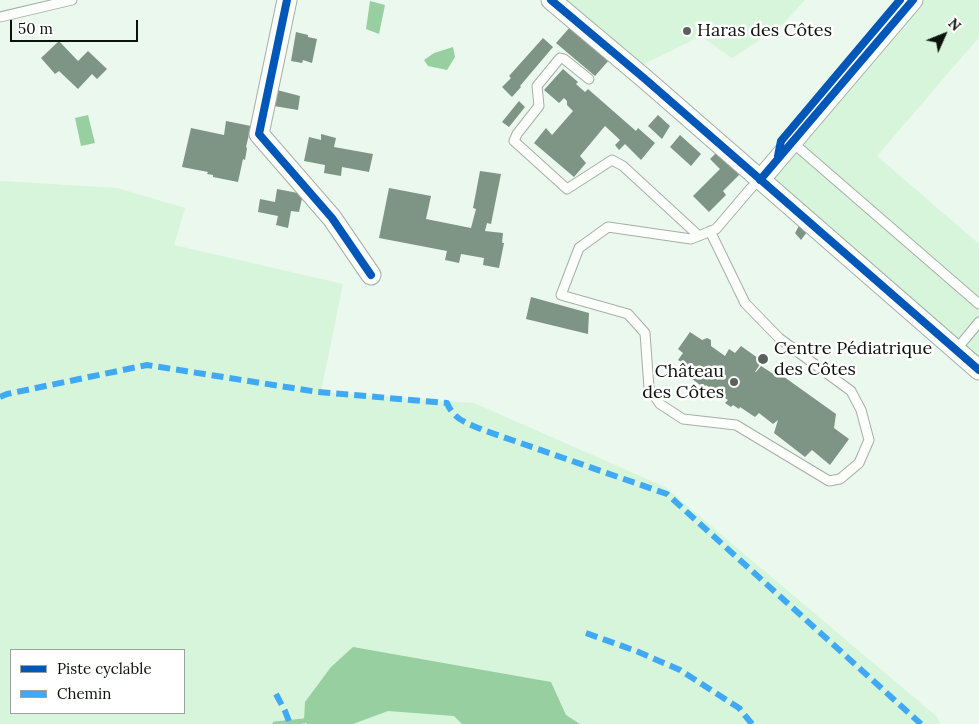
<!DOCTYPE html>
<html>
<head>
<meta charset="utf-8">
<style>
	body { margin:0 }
	#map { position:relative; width:979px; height:724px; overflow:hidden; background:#ebf8ed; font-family:Lora,serif }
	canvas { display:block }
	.legend { position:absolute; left:10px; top:649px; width:175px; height:65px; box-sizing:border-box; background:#fff; border:1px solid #9da19e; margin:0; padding:6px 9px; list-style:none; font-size:15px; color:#0b130c }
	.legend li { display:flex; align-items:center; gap:10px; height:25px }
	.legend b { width:25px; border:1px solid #9da19e }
	.north { position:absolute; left:919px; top:10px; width:50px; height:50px; -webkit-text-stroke:4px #fff; paint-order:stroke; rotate:46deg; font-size:14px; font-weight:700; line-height:20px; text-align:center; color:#0b130c }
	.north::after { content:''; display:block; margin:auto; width:18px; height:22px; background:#0b130c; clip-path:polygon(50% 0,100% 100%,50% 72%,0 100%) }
	.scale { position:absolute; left:10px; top:20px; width:128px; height:22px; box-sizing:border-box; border:2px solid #0b130c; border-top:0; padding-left:6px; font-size:15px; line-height:18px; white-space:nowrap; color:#0b130c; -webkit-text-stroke:4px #fff; paint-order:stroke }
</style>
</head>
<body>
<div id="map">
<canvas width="979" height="724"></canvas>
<ul class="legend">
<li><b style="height:6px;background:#0057b8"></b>Piste cyclable</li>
<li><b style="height:6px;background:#3fa9f5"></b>Chemin</li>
</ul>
<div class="north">N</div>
<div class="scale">50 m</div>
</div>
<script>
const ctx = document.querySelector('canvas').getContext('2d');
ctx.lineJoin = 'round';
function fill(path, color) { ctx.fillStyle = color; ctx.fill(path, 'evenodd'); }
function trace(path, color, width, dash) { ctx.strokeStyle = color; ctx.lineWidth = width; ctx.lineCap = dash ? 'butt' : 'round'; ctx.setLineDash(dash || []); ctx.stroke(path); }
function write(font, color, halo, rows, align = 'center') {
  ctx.font = font + ' Lora,serif'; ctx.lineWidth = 5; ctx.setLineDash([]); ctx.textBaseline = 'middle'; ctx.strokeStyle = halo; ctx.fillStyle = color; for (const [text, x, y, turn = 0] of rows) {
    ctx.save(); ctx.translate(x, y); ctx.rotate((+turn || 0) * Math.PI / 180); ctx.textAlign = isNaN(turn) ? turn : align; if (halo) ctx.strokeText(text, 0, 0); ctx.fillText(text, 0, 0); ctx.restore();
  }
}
const green = new Path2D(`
	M564,0H805L781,26L732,58L701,36L640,66Z
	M908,0H979V37L877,156L979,244V359L771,178Z
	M0,181L117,188L185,208L174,245L343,284L321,392L474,403L665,487L936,716L941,724H0ZM11,650H184V713H11Z`);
const water = new Path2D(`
	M370,1L385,5L379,34L366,29Z
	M453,47L455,57L447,70L428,66L424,60L434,53Z
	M88,115L95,143L81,146L75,118Z
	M353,647L551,682L566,715L580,724H462L454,716L388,711L353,724H307L304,721L305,702L331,667Z`);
const stream = new Path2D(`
	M275,724L304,721L309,718`);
const building = new Path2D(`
	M571,26L610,59L595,76L556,43Z
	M296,32L308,35V37L317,39L312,63L303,60L302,63L291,61Z
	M543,38L553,47L520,86L521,87L512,97L502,87L511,78L509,76Z
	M59,41L78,61L88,51L107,69L97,79L92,74L78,89L59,71L55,74L41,58Z
	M563,69L578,82L576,84L585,92L588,89L636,131L638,128L655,143L641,160L625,144L619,150L615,145L620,140L605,126L580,156L586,163L574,177L534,143L546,128L552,135L573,111L567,105V101L564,98L559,103L544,90Z
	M277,90L300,96L298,110L274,106Z
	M519,101L525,107L509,127L502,122Z
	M658,115L670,126L662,139L648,126Z
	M226,121L251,126L246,147L247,148L245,160L243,159L238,182L213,177V175L207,174L208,172L182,167L191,128L224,135Z
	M321,134L336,138L334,147L373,154L369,172L342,167L341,176L324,173L325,165L304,161L309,137L321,140Z
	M680,135L701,154L691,166L670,147Z
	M716,153L740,174L723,191L726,195L709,212L693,196L720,169L710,159Z
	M480,171L501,174L491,224L487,223L485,231L503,233L502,243H504L499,268L483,265L484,258L461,254L459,263L445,260L447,251L379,238L389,188L431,196L426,219L471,228L476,209L473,208Z
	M277,189L303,194L299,212L291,211L288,228L276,225L278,216L258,212L260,199L275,202Z
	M799,226L807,232L801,240L795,233Z
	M531,297L589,313L588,334L526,319Z
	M690,332L702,340L707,338L711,340V346L725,356L729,349L735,353L741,346L762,361L755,372H756L761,366L775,375L780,374L836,414L834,428L849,439L830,465L812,450L805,457L774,433L778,420L773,424L759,413L755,417L740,407L739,409L733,405L731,407L725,403L728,400L706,385L704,388L679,369L683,363L678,360L683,353L678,349Z`);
const service = new Path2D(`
	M0,17L72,0
	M589,79L564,59L560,58L537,86L539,106L517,134L514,141L567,189L612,160L623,166L699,236
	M792,142L979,304
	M710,231L745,303L779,338L851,391L861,410L869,440L859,463L840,479L829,481L736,425L683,419L660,404L649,388L645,333L628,314L561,295L579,248L608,227L691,239L716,229L751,188L760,180
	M956,350L979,322`);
const minor = new Path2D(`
	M287,0L259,134L332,218L371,275
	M551,0L645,79L979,370
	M760,180L913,0`);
const quiet = new Path2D(`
	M0,397L7,394L147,365L318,392L447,403C454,420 467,423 483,430L667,494L921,724
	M586,633L636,651L680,670L739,708L752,724
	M276,694L285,711L290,724`);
const cycleway = new Path2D(`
	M287,0L259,134L332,218L371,275
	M551,0L645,79L979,370
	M778,156L781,141L900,0
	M760,180L913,0`);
const markers = [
	[687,31,5,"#59635b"],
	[763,359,6,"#59635b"],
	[734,382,5,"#59635b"]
];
const poiNames = [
	["Haras des Côtes",697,31],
	["Centre Pédiatrique",774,349],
	["des Côtes",774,370],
	["Château",724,372,"right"],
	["des Côtes",724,393,"right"]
];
fill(green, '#d6f5da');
fill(water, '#97cfa1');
trace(stream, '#97cfa1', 5);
fill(building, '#7e9484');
trace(service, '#a6afa7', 11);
trace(minor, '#a6afa7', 21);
trace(service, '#fcfefc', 9);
trace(minor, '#fcfefc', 19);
trace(quiet, '#3fa9f5', 6, [12, 6]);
trace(cycleway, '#0057b8', 8);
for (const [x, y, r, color] of markers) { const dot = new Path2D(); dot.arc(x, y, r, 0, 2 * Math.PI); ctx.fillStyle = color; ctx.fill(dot); trace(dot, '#fff', 2); }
write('18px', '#0b130c', '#fff', poiNames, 'left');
</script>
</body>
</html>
